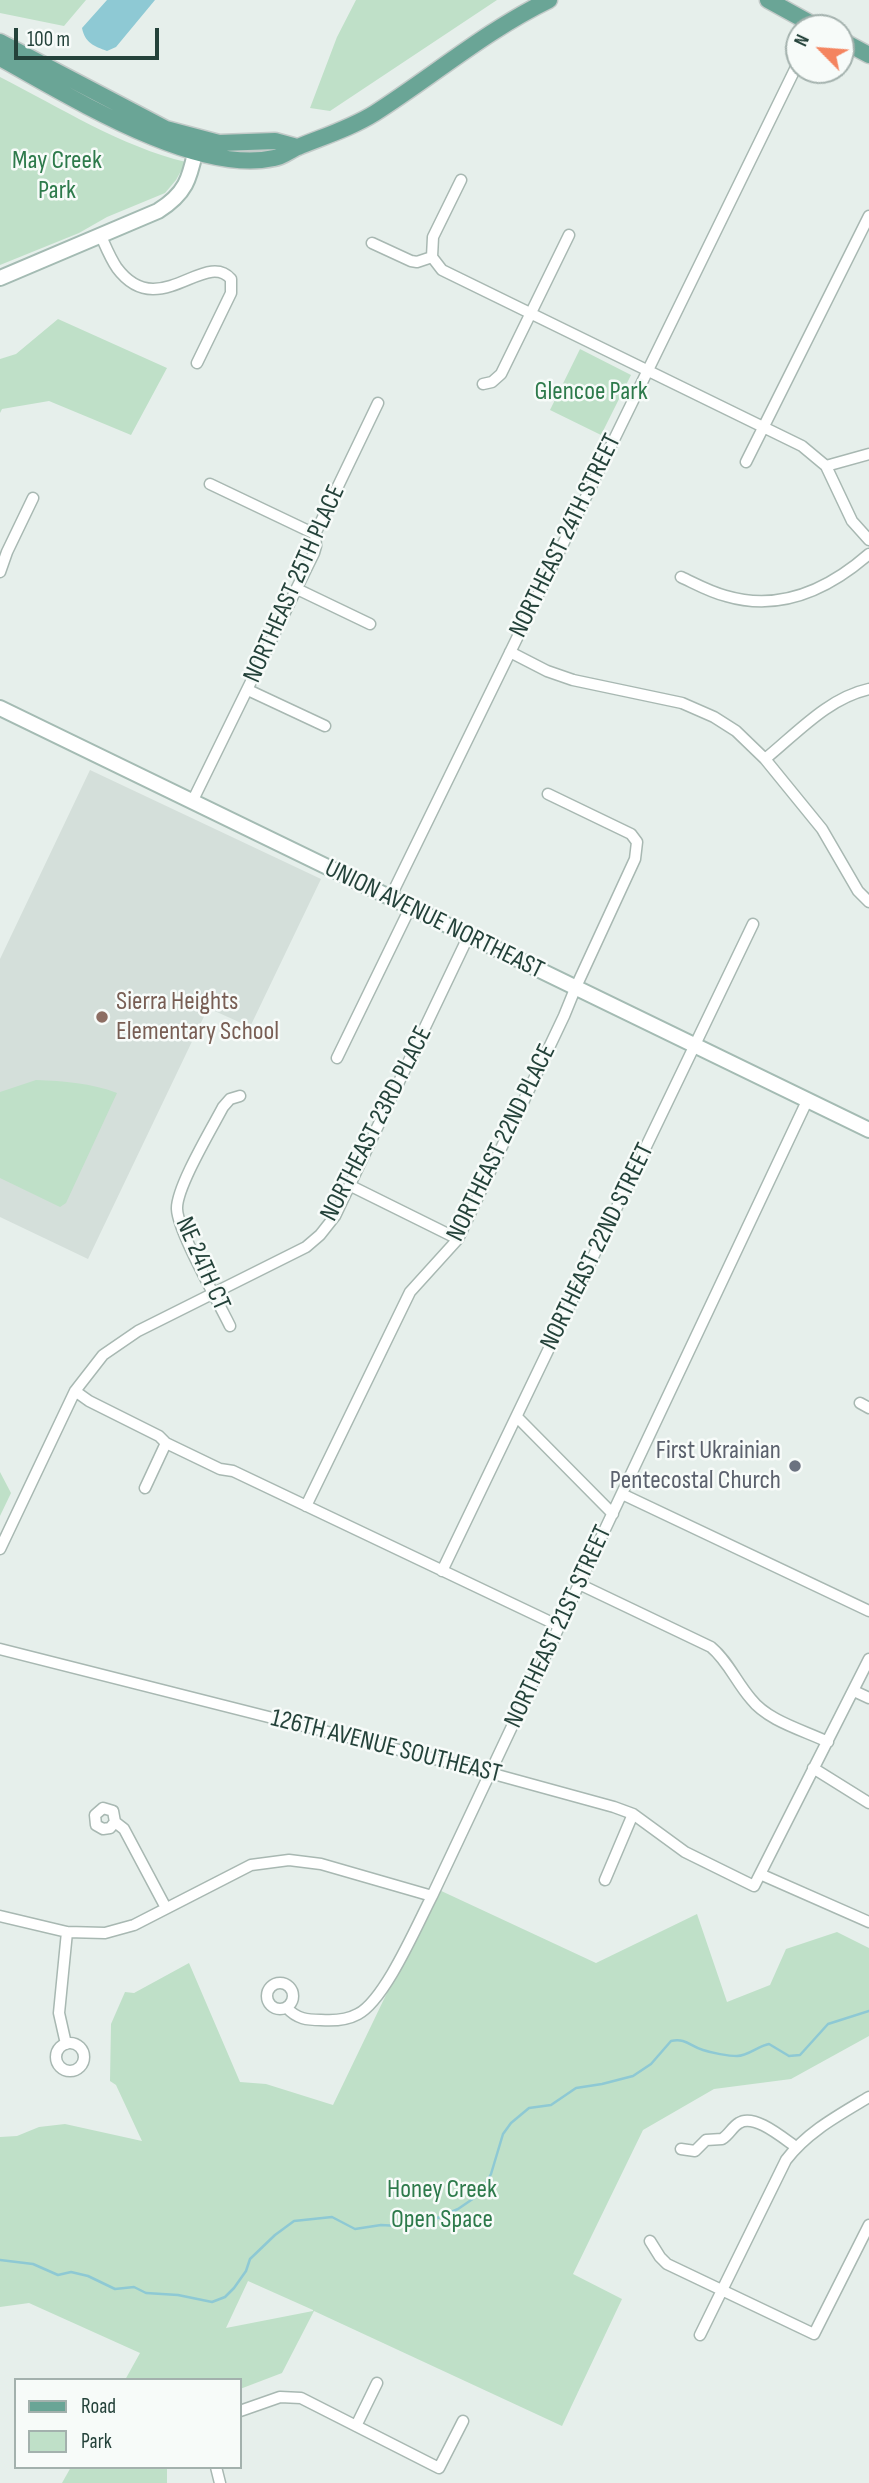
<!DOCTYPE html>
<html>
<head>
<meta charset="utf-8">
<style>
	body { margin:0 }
	#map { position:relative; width:869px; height:2483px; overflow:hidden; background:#e6efeb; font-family:"Sofia Sans Condensed",sans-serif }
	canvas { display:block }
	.legend { position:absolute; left:14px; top:2378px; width:228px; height:91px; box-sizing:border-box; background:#f7fbf9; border:2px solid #a3b1ad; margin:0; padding:9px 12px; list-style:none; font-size:21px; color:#24423a }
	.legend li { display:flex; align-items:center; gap:14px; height:35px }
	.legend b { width:35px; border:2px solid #a3b1ad }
	.north { position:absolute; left:785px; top:14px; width:70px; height:70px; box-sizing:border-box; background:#f7fbf9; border:2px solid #a3b1ad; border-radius:50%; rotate:295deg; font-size:19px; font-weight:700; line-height:28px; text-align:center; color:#24423a }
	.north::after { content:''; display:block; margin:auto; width:24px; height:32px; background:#f4845f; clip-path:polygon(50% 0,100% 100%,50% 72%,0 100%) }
	.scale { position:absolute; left:14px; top:28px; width:145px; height:32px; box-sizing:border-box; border:4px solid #24423a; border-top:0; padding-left:9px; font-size:21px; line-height:24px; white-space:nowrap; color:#24423a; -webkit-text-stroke:5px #f7fbf9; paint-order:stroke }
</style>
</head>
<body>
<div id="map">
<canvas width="869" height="2483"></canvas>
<ul class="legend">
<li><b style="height:9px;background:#6aa596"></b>Road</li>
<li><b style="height:19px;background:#bfe0c8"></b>Park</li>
</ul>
<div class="north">N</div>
<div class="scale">100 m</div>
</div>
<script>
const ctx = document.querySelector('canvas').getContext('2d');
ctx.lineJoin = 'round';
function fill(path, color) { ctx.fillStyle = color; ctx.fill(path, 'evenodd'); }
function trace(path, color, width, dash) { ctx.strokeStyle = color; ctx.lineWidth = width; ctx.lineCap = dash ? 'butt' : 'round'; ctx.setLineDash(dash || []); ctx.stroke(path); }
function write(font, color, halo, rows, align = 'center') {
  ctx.font = font + ' "Sofia Sans Condensed",sans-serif'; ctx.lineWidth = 5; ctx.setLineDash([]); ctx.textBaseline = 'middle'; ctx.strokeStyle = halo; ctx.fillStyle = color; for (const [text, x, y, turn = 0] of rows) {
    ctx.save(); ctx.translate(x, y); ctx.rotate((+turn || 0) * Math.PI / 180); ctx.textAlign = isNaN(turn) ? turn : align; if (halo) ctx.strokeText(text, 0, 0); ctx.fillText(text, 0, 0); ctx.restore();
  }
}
const built = new Path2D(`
	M90,770L321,879L250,1027L208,1008L88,1259L0,1217V959Z`);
const green = new Path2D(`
	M0,0H86L64,26L0,13Z
	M356,0H497L330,111L310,108L337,37Z
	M0,77C59,107 122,147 186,162L176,180L165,193L107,217L79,233L0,265Z
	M58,319L167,368L131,435L49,401L2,409L0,413V359L16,354Z
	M580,349L631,375L601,435L550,410Z
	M36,1080C64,1081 91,1083 117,1093L66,1203L60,1207L0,1178V1092Z
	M0,1472L11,1493L0,1516Z
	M437,1889L596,1963L697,1914L727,2002L770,1985L786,1949L837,1932L869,1948V2036L791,2079L714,2089L643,2130L573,2274L622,2299L562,2426L314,2311L282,2373L240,2389V2380H125L140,2353L29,2303L0,2307V2137L17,2136L39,2127L65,2124L142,2141L116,2085L110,2081L111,2024L125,1992L134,1993L189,1963L240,2082L266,2084L333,2105ZM248,2281L313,2310V2311L226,2328Z
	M71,2467H167V2483H62Z`);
const water = new Path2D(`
	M107,0H155L116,47L107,51C94,46 85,43 82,28Z`);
const stream = new Path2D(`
	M0,2260L33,2264L58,2275L71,2272L88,2276L115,2289L134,2287L146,2293L178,2295L212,2302L225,2297L234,2288L246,2271L250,2259L275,2235L294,2221L332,2217L355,2229L381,2225L417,2227L458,2209L480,2194L491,2174L503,2134L511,2123L529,2108L551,2105L576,2088L602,2084L633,2076L651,2064L671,2041C686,2038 690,2046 703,2050C712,2053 728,2056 737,2056C748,2056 758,2046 769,2044L789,2056L800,2055L828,2024L869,2011`);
const street = new Path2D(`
	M100,234C105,245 110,258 117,268C158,323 205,249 231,279V293L197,363
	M372,243L411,261L417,262L432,257L442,270L802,446L826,466L852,521L869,540
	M432,257L433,237L461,180
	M483,384L492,382L501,374L569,235
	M746,462L869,216
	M826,466L869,454
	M210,484L315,534
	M0,572L7,552L33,498
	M681,577C696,584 710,592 726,596C780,612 829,589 869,554
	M297,589L370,624
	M510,652L547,671L573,680L682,703L714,717L736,731L765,759L822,829L858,891L869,902
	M248,690L325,726
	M765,759C797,733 828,698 869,689
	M192,802L314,553L316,546L315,534L378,403
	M390,898L799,61
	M337,1058L410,908
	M351,1186L458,1239
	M230,1326C218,1301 178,1232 177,1209C176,1188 212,1128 223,1107L230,1099L240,1096
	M75,1391L89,1401L159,1436L166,1443L220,1469L233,1471L559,1626
	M860,1403L869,1408
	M517,1417L613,1514
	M145,1488L166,1443
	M622,1494L869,1611
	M306,1506L410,1292L458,1239L564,1016L575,989L635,859L637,842L631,834L548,794
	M0,1549L75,1391L103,1355L138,1331L306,1247L320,1235L335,1216L468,937
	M442,1571L753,924
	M579,1584L711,1647C728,1661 736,1682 751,1699C768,1721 803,1730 828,1742
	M0,1649L490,1773L614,1807L633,1814L685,1852L754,1886L869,1659
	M854,1691L869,1698
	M813,1768L869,1803
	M115,1822L110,1828L103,1829L96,1825L95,1815L103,1808L113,1811L115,1822L124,1829L166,1908
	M760,1874L869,1922
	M605,1880L633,1814
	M0,1916L67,1932L105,1933L134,1925L251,1865L289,1860L321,1864L432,1896
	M267 1996a13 13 0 1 1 26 0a13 13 0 1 1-26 0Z
	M287,2008C297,2019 307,2020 321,2020C334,2021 347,2020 358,2014C385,2000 417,1925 432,1896L807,1101
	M56 2057a14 14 0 1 1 28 0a14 14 0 1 1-28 0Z
	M66,2044L59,2013L67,1932
	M681,2149L695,2151L706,2140L722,2139C729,2135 732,2127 739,2123C754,2113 783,2138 796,2147
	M650,2241L660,2257L667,2264L814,2334L869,2225
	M700,2335L786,2160C807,2132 839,2115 869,2097
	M240,2411L280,2397L301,2398L439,2468L463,2421
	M356,2426L377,2383
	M216,2467L220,2483`);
const secondary = new Path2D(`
	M0,278L158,211C190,191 190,174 198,140
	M0,708L869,1130`);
const primary = new Path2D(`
	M768,0L819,28
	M841,40L869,55
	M0,42L166,129L219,143L275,141L297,147
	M0,58C68,95 196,176 274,158C283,157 290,150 298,147C325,136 351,128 375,113C433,76 487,30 549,0`);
const markers = [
	[102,1017,7,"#8d6e63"],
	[795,1466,7,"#6b7280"]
];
const parkNames = [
	["May Creek",57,161],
	["Park",57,191],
	["Glencoe Park",591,392],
	["Honey Creek",442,2190],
	["Open Space",442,2220]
];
const streetNames = [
	["NORTHEAST 24TH STREET",566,536,-64],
	["NORTHEAST 25TH PLACE",295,584,-66],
	["UNION AVENUE NORTHEAST",434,920,26],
	["NORTHEAST 23RD PLACE",377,1124,-63],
	["NORTHEAST 22ND PLACE",502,1143,-64],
	["NORTHEAST 22ND STREET",598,1247,-64],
	["NE 24TH CT",202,1264,66],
	["NORTHEAST 21ST STREET",559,1627,-65],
	["126TH AVENUE SOUTHEAST",386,1747,14]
];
const educationNames = [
	["Sierra Heights",116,1002],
	["Elementary School",116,1032]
];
const worshipNames = [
	["First Ukrainian",781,1451],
	["Pentecostal Church",781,1481]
];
fill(built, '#d4dfda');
fill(green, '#bfe0c8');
fill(water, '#8ec9d4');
trace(stream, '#8ec9d4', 2.5);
trace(street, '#a8b8b2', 13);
trace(secondary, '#a4bbb3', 18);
trace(primary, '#c2cac8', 19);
trace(street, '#fff', 10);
trace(secondary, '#fff', 14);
trace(primary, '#6aa596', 16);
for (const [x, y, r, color] of markers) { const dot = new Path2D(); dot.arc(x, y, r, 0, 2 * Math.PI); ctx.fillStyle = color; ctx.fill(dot); trace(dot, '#f7fbf9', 2.5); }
write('26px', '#2d7a4b', '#f7fbf9', parkNames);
write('26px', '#24423a', '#f7fbf9', streetNames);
write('26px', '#785e54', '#f7fbf9', educationNames, 'left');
write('26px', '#5b616d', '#f7fbf9', worshipNames, 'right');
</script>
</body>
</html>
